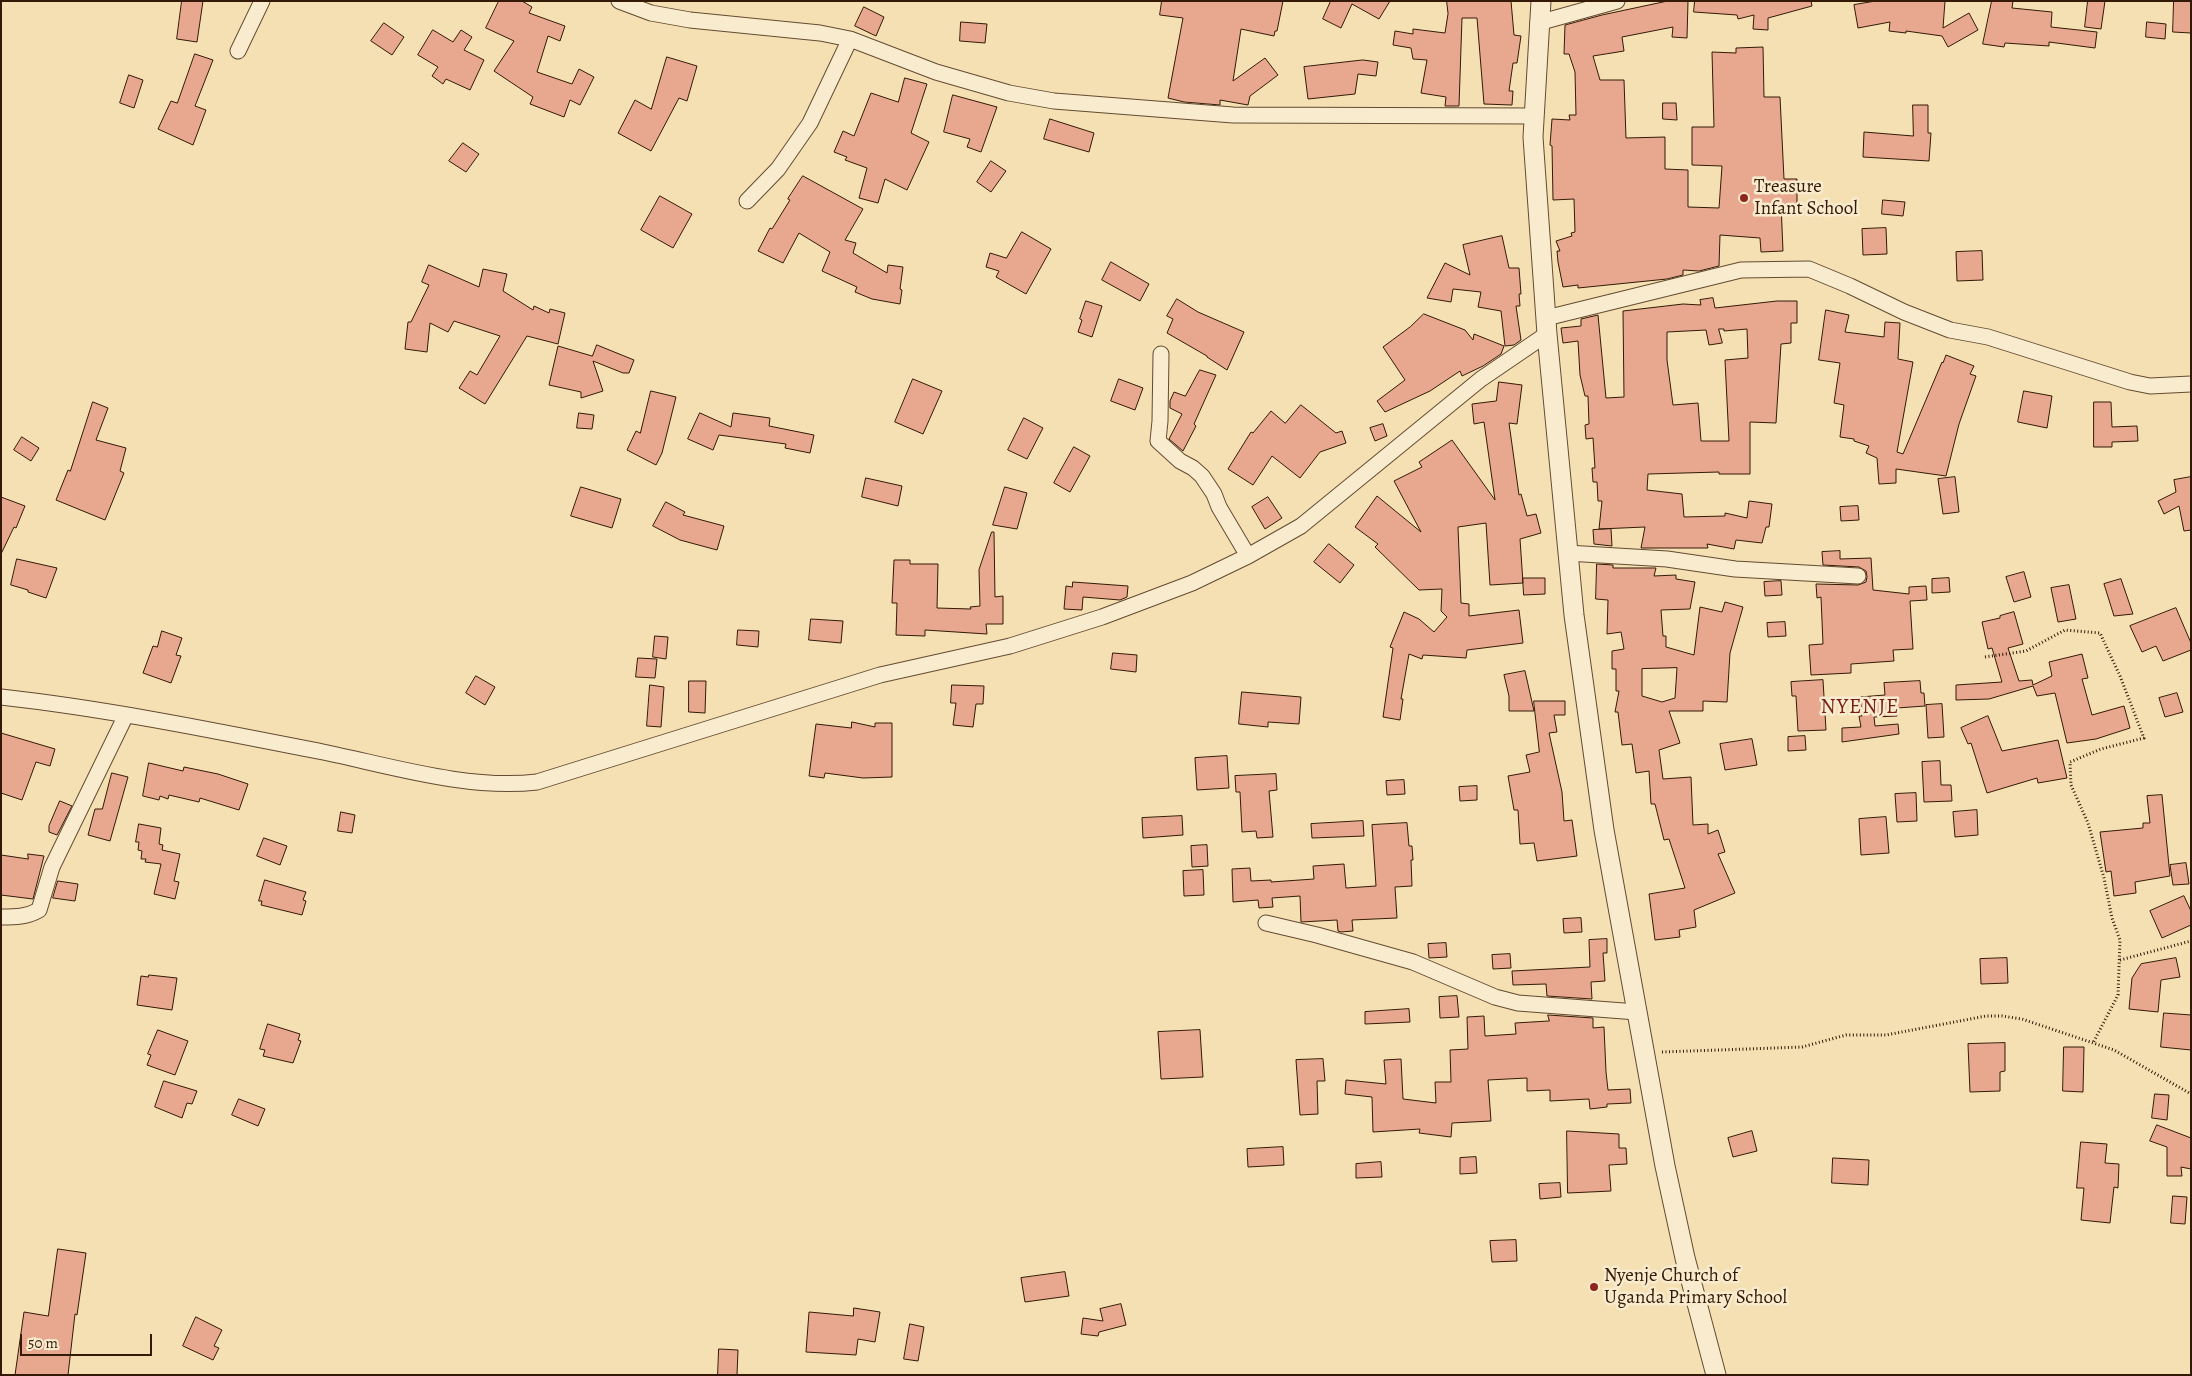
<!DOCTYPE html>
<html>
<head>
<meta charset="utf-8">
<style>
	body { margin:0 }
	#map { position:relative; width:2192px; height:1376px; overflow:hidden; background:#f4e0b3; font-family:Alegreya,serif }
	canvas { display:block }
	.frame { position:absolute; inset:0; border:2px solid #341906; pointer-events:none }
	.scale { position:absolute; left:20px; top:1334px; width:132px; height:22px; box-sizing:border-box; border:2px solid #341906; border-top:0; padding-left:6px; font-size:15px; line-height:18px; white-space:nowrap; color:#341906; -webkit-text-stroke:4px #f8ebce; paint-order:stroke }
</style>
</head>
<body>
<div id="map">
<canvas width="2192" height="1376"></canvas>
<div class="frame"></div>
<div class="scale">50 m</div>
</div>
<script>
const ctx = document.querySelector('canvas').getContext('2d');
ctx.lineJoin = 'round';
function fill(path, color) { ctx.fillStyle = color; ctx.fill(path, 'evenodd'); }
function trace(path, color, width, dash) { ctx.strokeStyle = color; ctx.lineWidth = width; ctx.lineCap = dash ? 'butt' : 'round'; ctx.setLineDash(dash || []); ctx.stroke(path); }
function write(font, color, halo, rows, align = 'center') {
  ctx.font = font + ' Alegreya,serif'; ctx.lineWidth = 5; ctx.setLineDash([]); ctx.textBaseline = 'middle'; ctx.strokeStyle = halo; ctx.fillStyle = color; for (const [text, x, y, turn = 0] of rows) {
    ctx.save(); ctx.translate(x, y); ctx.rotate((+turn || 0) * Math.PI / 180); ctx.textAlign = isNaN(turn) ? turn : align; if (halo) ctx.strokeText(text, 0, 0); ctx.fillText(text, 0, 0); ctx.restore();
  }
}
const building = new Path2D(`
	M182,1H203L197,42L177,39Z
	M499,1H522L532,7L529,13L565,26L560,41L548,36L537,72L572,84L579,69L594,77L580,105L570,100L564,117L530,104L533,97L494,71L514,41L486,28Z
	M1162,1H1283L1277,31H1275L1274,36L1241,29L1233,81L1265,58L1278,75L1250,96L1248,105L1220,100V105L1184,102L1168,98L1183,18L1160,15Z
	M1331,1H1390L1379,19L1352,4L1341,28L1323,19Z
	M1447,1H1511L1514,35L1521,36L1517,63H1513L1509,91H1513L1512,105L1484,104L1477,18H1462L1459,106H1445L1446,97L1421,93L1427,60L1413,59L1411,48L1393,45L1395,31L1413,34V29L1445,33L1448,14Z
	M1668,1H1688L1687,38L1672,37L1673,27L1622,37L1624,51L1593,56L1600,80H1624L1626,138L1665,137V169L1688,170V207L1719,208L1722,166L1692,165V127H1714L1712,52L1736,53V48L1763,47L1764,97H1780L1784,179H1797V204H1781L1783,251L1761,252L1760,238L1720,235L1719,266L1699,271L1683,270V275L1667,279L1578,288V285L1563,287L1558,262L1557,251H1560L1556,241L1572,236L1571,233L1575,232L1574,199L1553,200L1552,146L1550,145L1552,119L1570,120L1569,115H1576L1575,72L1569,54H1564L1565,25L1602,15Z
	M1695,1H1811L1812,6L1768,18V30L1753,29L1754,15L1738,19L1737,15L1694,12Z
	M1876,1H1945L1943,28L1969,13L1978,30L1948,47L1942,36L1906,31V33L1889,31L1890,22L1858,28L1854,5Z
	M1992,1H2013L2012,8L2052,12L2051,27L2097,32L2095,48L2049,42V46L2005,43L2004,47L1983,44Z
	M2088,1H2105L2101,29L2085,27Z
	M2174,1H2191V33L2173,32Z
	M864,7L884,17L876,36L855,26Z
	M961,22L987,24L985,43L960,41Z
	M2147,22L2166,24L2165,39L2146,37Z
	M384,23L404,37L392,55L371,41Z
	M433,30L453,42L461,30L472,37L464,50L484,60L470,90L446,79L443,84L432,76L438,67L418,55Z
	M195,54L213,60L195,106L206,110L193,145L158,129L171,101L177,103Z
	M667,57L697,66L687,101L679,98L651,151L618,133L635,100L651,109Z
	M1363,60L1378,62L1376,76L1358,74L1355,94L1308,99L1304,67Z
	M129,75L143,80L134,108L120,103Z
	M905,78L927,84L911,133L929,142L907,190L885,179L878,203L859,198L867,168L845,160L847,157L834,152L843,131L854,136L871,93L898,102Z
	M953,95L997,107L981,152L967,147L970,139L944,132Z
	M1663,103H1676L1677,120L1663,119Z
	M1913,105H1928V133H1931L1929,161L1863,157L1864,132L1913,136Z
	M1050,119L1094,133L1089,152L1044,139Z
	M463,143L479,154L466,172L449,161Z
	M991,161L1006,171L991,192L977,182Z
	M803,176L863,209L845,240L856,243L853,253L887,273L888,265L903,267L900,289L902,290L900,304L872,299L855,292L857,287L822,271L830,252L799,233L783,263L758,251L770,228L772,229L790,200L788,199Z
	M660,196L692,214L673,248L641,230Z
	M1883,200L1905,202L1903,216L1882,214Z
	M1886,228L1887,254L1863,255L1862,229Z
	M1022,232L1051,249L1026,294L996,277L999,271L986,267L990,253L1006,258Z
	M1502,236L1509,268H1519L1521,294H1519L1520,306H1516L1521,340L1514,345L1505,346L1501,311L1478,307L1481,292L1453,289L1451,302L1427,298L1445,263L1470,275L1463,245Z
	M1982,251L1983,280L1957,281L1956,252Z
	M1111,262L1149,284L1140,301L1102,280Z
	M429,265L479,287L483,269L507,274L503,291L533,310L534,306L549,313L550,309L565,313L558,344L527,336L485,404L459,388L470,371L477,375L500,336L454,321L448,332L430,323L427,352L405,349L408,322H411L429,285L422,282Z
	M1713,298L1715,308L1777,301H1797V323H1791V343L1781,344L1776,423L1750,422V474H1719V472L1648,474L1647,490L1682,494L1684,517L1725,516V513L1747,518L1749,501L1772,504L1769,527H1766L1762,543L1736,540L1734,549L1707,544L1708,548H1641L1645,527L1599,529L1602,501H1598L1597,482H1593L1592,468H1595L1593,438L1586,439L1585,425L1589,424L1588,396H1585L1580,375L1578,341L1563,343L1561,328L1581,326V319L1598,315L1606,398L1624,397L1623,311L1683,304L1701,305L1700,300ZM1719,329H1724V331L1747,329L1748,358L1725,360L1729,441H1701L1698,403L1673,405L1667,360V332L1706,330L1709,345L1722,343Z
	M1177,299L1198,312L1244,332L1227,370L1207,357V356L1167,333L1173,319L1167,316Z
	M1086,301L1102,306L1092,337L1078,332L1082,320L1080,319Z
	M1826,310L1849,315L1845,332L1884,337L1885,322L1900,323L1898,359L1913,362L1897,452L1903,454L1942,362L1943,363L1946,355L1974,366L1970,374L1976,376L1959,424L1946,476L1896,469V483L1879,484L1877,458L1866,453L1869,446L1854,441V439L1840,437L1844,405L1834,403L1840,363L1819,360Z
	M1424,314L1465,330L1473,340L1474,334L1504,346L1501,354L1483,366L1462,376L1460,371L1430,391L1385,412L1377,401L1405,380L1383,347L1410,327Z
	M597,345L634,360L629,373H623L593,361L603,391L581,398V392L549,385L558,346L592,356Z
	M1200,370L1216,375L1194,424L1196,426L1183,451L1169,439L1182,414L1170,408V401L1174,392L1185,396Z
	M913,379L942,391L923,434L895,422Z
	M1119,379L1143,388L1135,410L1111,401Z
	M1499,382L1522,385L1517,424L1509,423L1519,495L1521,494L1527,516L1536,514L1541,533L1520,539L1523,583L1490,585L1486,523L1458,527L1461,603L1469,604V616L1519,610L1523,643L1467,650L1466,658L1423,655L1422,659L1409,654L1401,699H1403L1400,720L1383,717L1393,648L1390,647L1404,612L1419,619L1434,632L1447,617L1441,611L1442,589L1419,590L1375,547L1378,544L1355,527L1377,496L1421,532L1394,481L1422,467L1419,462L1452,440L1495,500L1484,422L1474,424L1472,404L1496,401Z
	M651,391L676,397L662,453L656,465L627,450L636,431L640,433Z
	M2024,391L2052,396L2047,428L2018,422Z
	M93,402L108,408L96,440L126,448L120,471L124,473L105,520L56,500L68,470L70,471Z
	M2094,402H2111L2112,427L2137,426L2138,441L2112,442V447H2094Z
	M1301,405L1336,433L1342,431L1346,443L1320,452L1300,478L1272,456L1253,485L1228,469L1251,432L1253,433L1271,411L1285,423Z
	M579,413L594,415L592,429L577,428Z
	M700,413L731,427L733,413L770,418L769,426L814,435L810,453L785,448L786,444L719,435L713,450L688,439Z
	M1024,418L1043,428L1027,459L1008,450Z
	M1383,424L1387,436L1375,441L1370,428Z
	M22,437L39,448L31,461L14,450Z
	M1074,447L1090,456L1070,492L1054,483Z
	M1955,477L1959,512L1943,514L1938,479Z
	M2191,477V530L2184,531L2179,506L2164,514L2158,501L2176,492L2174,480Z
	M866,478L902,486L898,506L862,497Z
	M581,487L621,499L612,528L571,516Z
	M1005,487L1027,493L1017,529L993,525Z
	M1,497L25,506L16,528L14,527L1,554Z
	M1268,497L1282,518L1265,529L1252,507Z
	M666,502L685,512L683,515L724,526L717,550L680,540L653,526Z
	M1858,506L1859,520L1841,521L1840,507Z
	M1611,529L1612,546L1594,544L1593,530Z
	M992,532H994L995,597L1003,596V624H986L987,634L925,630V636L896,635L897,603H892L894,560H910V564H938L937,608L971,609L970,607L980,606L979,570Z
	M1329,544L1354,565L1340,583L1314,562Z
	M1840,551V559L1871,558L1873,590L1909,594V587L1926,586L1927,600L1910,601L1913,649L1893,650L1894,661L1851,664V673L1811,675L1809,645L1823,644L1821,597L1817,598L1816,584L1858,585L1866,582L1867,577L1866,571L1859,567L1823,565L1822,552Z
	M17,559L57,568L46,598L28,592V590L11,585Z
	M1597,564L1613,565V568H1656L1654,576L1676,575V579L1695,582L1690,609L1661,610L1663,636H1666V647L1694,655L1700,607L1722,612L1725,602L1743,607L1730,653L1727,702L1703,701V711H1669L1680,743L1659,750L1663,779L1691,777L1693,825L1708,824V834L1718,830L1725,852L1718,854L1735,893L1694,910L1696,927L1679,930L1680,937L1655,940L1649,894L1685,888L1669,839L1664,840L1655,804H1651L1649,771L1636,773L1632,744L1622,745L1618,712H1615L1619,691H1616V669H1612V651L1624,649L1621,632L1607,634L1608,600L1596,599ZM1677,668L1675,698L1662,702L1642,696V669Z
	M2024,572L2031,597L2014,602L2006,577Z
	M1523,578H1545V594L1524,595Z
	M1949,578L1950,592L1932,593V579Z
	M2121,579L2133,614L2114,616L2104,584Z
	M1781,581L1782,595L1765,596L1764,582Z
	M1073,582L1128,586L1127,597L1120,600L1083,597L1082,610L1064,609L1066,586L1072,587Z
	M2069,585L2076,619L2058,622L2051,588Z
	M2176,608L2191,643V650L2163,661L2156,646L2142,652L2130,626Z
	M2014,612L2023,644L2008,648L2019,681L2032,680L2033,685L2052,676L2049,662L2082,654L2088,678L2082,679L2092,715L2124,706L2130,728L2096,739L2067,743L2055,693L2037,696L2033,686L1989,699L1956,700V685L2002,682L1992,648L1988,649L1982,622L2000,618V616Z
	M811,619L843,621L841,643L809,640Z
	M1785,622L1786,636L1768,637L1767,623Z
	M738,630L759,631L758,647L737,645Z
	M162,631L182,638L176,655L181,656L171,683L143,673L153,646L157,647Z
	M655,636L668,637L666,659L653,657Z
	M1113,653L1137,655L1136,672L1111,669Z
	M638,658L657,659L655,678L636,677Z
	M1525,671L1534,711H1509V696L1504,675Z
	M476,676L495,687L485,705L466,693Z
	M1823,680L1826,730L1798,731L1796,696H1792L1791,682Z
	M689,681H706L705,713L689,712Z
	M1920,681L1921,693H1924L1925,706L1897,708V716L1874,717L1875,726L1898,724L1899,734L1842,742V728L1861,727L1859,716H1862L1860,697L1885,695L1884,683Z
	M650,685L664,687L661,727L647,726Z
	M952,685L984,686L983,704H976L973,727L953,725L956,703H951Z
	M1242,692L1301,697L1299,724L1268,722V727L1239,724Z
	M2177,693L2183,712L2165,717L2159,698Z
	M1534,701H1565V715H1554L1557,732L1549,733L1562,792L1564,821L1572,820L1577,856L1537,861L1534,843L1520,844L1518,810H1514L1508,776L1530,772L1526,755L1539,752Z
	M1942,704L1944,737L1928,738L1926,705Z
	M1988,716L2002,751L2058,740L2067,778L2038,783L2037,778L1987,793L1971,743L1968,744L1961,728Z
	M852,722L875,727V723H892V777L863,778L825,773L824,778L809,776L816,724L851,728Z
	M1,733L55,749L50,766L36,762L22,800L1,793Z
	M1805,736L1806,750L1788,751V737Z
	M1752,739L1757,765L1725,770L1720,744Z
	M1227,756L1229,788L1197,790L1195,758Z
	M1940,761L1941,785H1951L1952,801L1924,802L1922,762Z
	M149,763L183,771L184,767L218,774L248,784L239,810L200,798L199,802L169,795L168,799L160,796L159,800L143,796Z
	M112,773L128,777L110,841L88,835L95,809H102Z
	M1276,774L1277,790L1269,791L1273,837L1257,838L1256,831L1242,832L1240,792H1236L1235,776Z
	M1404,780L1405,794L1387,795L1386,781Z
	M1477,786V800L1460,801L1459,787Z
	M1916,793L1917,821L1897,822L1895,794Z
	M2162,795L2170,876L2135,882L2136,893L2114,896L2111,871L2106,872L2100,832L2143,828V823H2150L2147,796Z
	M60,801L72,806L57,835L49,832V826Z
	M1977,810L1978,835L1955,837L1953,812Z
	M341,812L355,815L352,833L338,831Z
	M1182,816L1183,835L1143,838L1142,818Z
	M1886,817L1889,853L1861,855L1859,819Z
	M1363,821L1364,836L1312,838L1311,824Z
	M1407,823L1409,846H1412L1413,860H1411L1412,886L1395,887L1397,918L1352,920L1353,931L1341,932L1338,931L1337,920L1301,922L1300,896L1272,898L1273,907L1259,908L1258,900L1233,902L1232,869L1250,868L1251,881L1271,880V882L1314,879L1313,866L1344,864L1346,888L1376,886L1372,825Z
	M139,824L161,828L159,844L163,845L162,850L180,854L174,881L179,882L175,899L154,894L161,864L145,862L146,859H141L142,851L138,850L139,842H136Z
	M264,838L287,846L280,865L257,856Z
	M1207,845L1208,866L1192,867L1191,846Z
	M28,854L44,856L33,899L1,895V855L28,859Z
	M2186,863L2189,884L2173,885L2170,865Z
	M1203,870L1204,895L1184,896L1183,871Z
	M265,880L306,892L303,900L306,901L302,915L261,905L262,901H259Z
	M58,881L78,884L75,901L53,898Z
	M2184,896L2191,911V925L2162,938L2150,911Z
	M1581,918L1582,932L1564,933L1563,919Z
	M1607,939V953H1603L1605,981L1591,982L1592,999L1547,996L1546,984L1513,985L1512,971L1590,967L1589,940Z
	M1446,943L1447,957L1429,958L1428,944Z
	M1510,954L1511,968L1493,969L1492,955Z
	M2007,958L2008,983L1981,984L1980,959Z
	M2176,958L2180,977L2161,980L2158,1012L2129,1009L2132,978L2141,964Z
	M149,975L177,978L172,1010L137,1005L141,976L148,977Z
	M1457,996L1459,1017L1440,1018L1439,997Z
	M1409,1009L1410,1022L1365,1024V1012Z
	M2164,1013L2191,1015V1050L2161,1047Z
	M1548,1015L1593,1018V1028L1604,1027L1606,1072L1608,1090L1630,1089L1631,1103L1607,1104V1107L1590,1109L1589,1099L1550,1101V1090L1527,1091V1078L1488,1080L1491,1121L1452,1123L1451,1137L1419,1133L1420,1129L1373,1132L1372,1097L1345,1094L1346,1080L1386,1084L1384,1060L1401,1059L1403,1099L1436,1103L1435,1082H1451L1450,1050L1468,1049L1467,1017L1484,1016L1485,1036L1516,1034L1515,1023L1549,1021Z
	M268,1024L300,1034L298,1040L301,1041L293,1063L263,1056L265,1050L260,1049Z
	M158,1030L188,1041L175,1075L147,1065L151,1055L148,1054Z
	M1200,1030L1203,1077L1161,1079L1158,1032Z
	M2005,1043V1071L2000,1072V1091L1970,1092L1968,1044Z
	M2064,1047H2084L2083,1092L2063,1091Z
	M1323,1059L1325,1081H1317L1318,1114L1300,1115L1296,1060Z
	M164,1081L197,1091L192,1104L187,1103L182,1118L155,1107Z
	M2155,1094L2169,1095L2167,1120L2152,1118Z
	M239,1099L265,1109L258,1126L232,1115Z
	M2157,1125L2191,1138V1169L2181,1167L2182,1176H2167V1147L2150,1141Z
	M1567,1131L1619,1134V1148H1626L1627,1164L1609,1165L1611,1191L1568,1193Z
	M1752,1131L1757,1151L1733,1157L1728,1138Z
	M2081,1142L2107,1144L2105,1163L2119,1164L2118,1188L2114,1187L2110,1223L2081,1220L2084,1188H2077Z
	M1283,1147L1284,1165L1248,1167L1247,1149Z
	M1476,1157L1477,1173L1460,1174V1158Z
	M1833,1158L1869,1160L1868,1185L1832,1183Z
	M1381,1162L1382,1177L1356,1178V1164Z
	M1560,1183L1561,1197L1540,1199L1539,1184Z
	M2173,1196L2187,1197L2185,1224L2171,1223Z
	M1516,1240L1517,1261L1492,1262L1490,1241Z
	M58,1249L86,1253L77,1315L75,1314L68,1375H15L24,1312L48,1316Z
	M1065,1272L1069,1296L1025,1302L1021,1278Z
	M1121,1304L1126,1325L1099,1332L1098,1336L1081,1334L1083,1318L1103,1321L1100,1309Z
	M854,1308L880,1312L875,1342L858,1339L856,1355L806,1352L809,1312L853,1316Z
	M196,1317L222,1330L214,1346L219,1348L213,1360L183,1346Z
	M910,1324L924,1327L918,1361L904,1359Z
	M719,1349L738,1350L737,1375H718Z`);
const path = new Path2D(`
	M1985,657L2026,651L2065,630L2100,633L2120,676L2144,738L2101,749L2070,762L2071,785L2088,823L2104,878L2112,918L2120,940L2118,995L2093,1043
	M2120,960L2191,941
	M1662,1052L1802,1047L1846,1035H1886L1986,1016H2002L2022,1019L2114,1050L2191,1094`);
const minor = new Path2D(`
	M619,1L651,13L690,20L820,33L850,39L936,72L1009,93L1054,101L1233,115L1534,116
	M1538,23L1617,1
	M238,51L262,1
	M747,201L778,169L810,123L850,39
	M1546,318L1741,270L1809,269L1850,286L1904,312L1950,330L1988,337L2130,382L2150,386L2191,384
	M1161,354L1160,421L1158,441L1180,461L1193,468L1202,476L1214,494L1219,507L1248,556
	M1567,553L1667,559L1735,569L1858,576
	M1,697C109,709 216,731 323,752C391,766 468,790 537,782L880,675L1010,646L1102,617L1192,583L1248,556L1301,526L1481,379L1547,334
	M1,917C15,917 27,917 39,910L52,867L126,715
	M1266,923L1317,935L1413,962L1495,997L1518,1003L1637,1012`);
const tertiary = new Path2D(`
	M1541,1L1533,137L1547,334L1574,615L1604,830L1665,1166L1685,1258L1716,1375`);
const markers = [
	[1744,198,5,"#8f2418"],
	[1594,1287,5,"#8f2418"]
];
const poiNames = [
	["Treasure",1754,187],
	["Infant School",1754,209],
	["Nyenje Church of",1604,1276],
	["Uganda Primary School",1604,1298]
];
const quarterNames = [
	["NYENJE",1860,708]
];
fill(building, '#e7a88f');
trace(building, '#341906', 1);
trace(minor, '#644b31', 17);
trace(tertiary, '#644b31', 21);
trace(path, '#341906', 3, [1, 2.5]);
trace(minor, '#f8ebce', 15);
trace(tertiary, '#f8ebce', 19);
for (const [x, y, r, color] of markers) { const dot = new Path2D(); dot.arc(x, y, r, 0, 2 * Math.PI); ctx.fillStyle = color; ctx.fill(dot); trace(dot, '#f8ebce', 2); }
write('19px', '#341906', '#f8ebce', poiNames, 'left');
ctx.letterSpacing = '1px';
write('21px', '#7a1f14', '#f8ebce', quarterNames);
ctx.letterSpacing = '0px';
</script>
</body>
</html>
